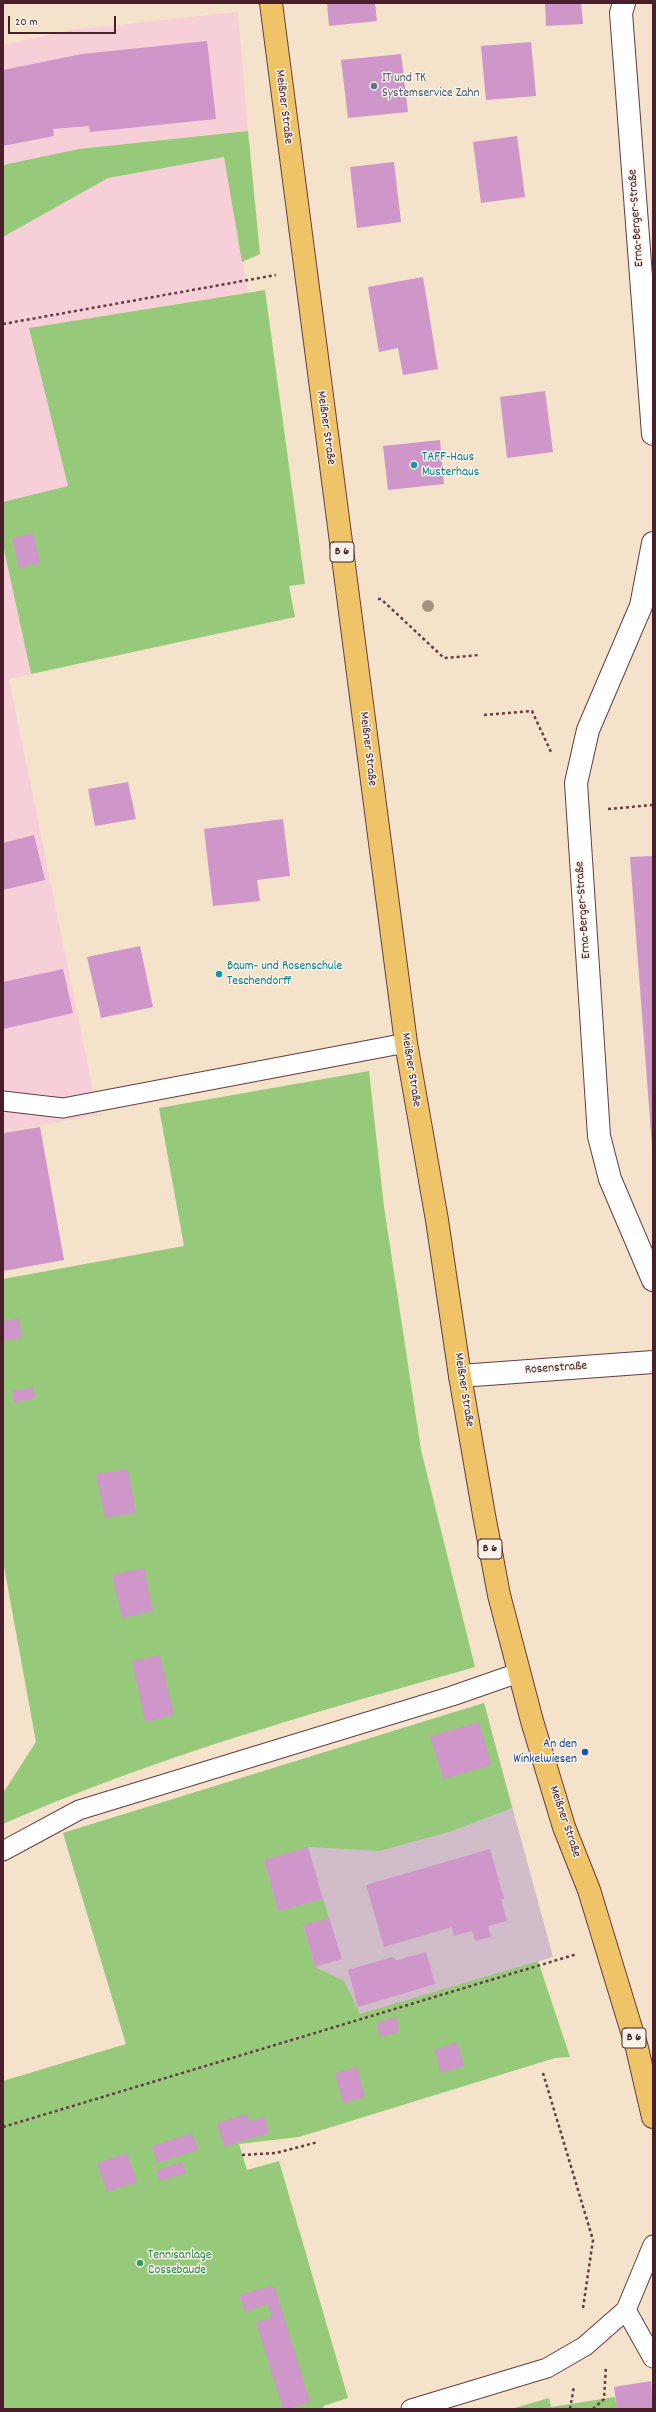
<!DOCTYPE html>
<html>
<head>
<meta charset="utf-8">
<style>
	body { margin:0 }
	#map { position:relative; width:656px; height:2412px; overflow:hidden; background:#f4e3ca; font-family:Dekko,sans-serif }
	canvas { display:block }
	.frame { position:absolute; inset:0; border:4px solid #4a1f2b; pointer-events:none }
	.scale { position:absolute; left:8px; top:16px; width:108px; height:18px; box-sizing:border-box; border:2px solid #4a1f2b; border-top:0; padding-left:5px; font-size:12px; line-height:14px; white-space:nowrap; color:#4a1f2b; -webkit-text-stroke:3px #f7f3e8; paint-order:stroke }
</style>
</head>
<body>
<div id="map">
<canvas width="656" height="2412"></canvas>
<div class="frame"></div>
<div class="scale">20 m</div>
</div>
<script>
const ctx = document.querySelector('canvas').getContext('2d');
ctx.lineJoin = 'round';
function fill(path, color) { ctx.fillStyle = color; ctx.fill(path, 'evenodd'); }
function trace(path, color, width, dash) { ctx.strokeStyle = color; ctx.lineWidth = width; ctx.lineCap = dash ? 'butt' : 'round'; ctx.setLineDash(dash || []); ctx.stroke(path); }
function write(font, color, halo, rows, align = 'center') {
  ctx.font = font + ' Dekko,sans-serif'; ctx.lineWidth = 3; ctx.setLineDash([]); ctx.textBaseline = 'middle'; ctx.strokeStyle = halo; ctx.fillStyle = color; for (const [text, x, y, turn = 0] of rows) {
    ctx.save(); ctx.translate(x, y); ctx.rotate((+turn || 0) * Math.PI / 180); ctx.textAlign = isNaN(turn) ? turn : align; if (halo) ctx.strokeText(text, 0, 0); ctx.fillText(text, 0, 0); ctx.restore();
  }
}
const built = new Path2D(`
	M238,12L248,131L79,149L3,165V45L71,30Z
	M224,157L248,292L30,328L68,486L3,502V237L108,178Z
	M3,545L31,674L9,679L98,1115L3,1132Z`);
const industrial = new Path2D(`
	M484,1703L553,1957L137,2081L63,1833Z`);
const green = new Path2D(`
	M248,131L260,254L242,262L224,157L108,178L3,237V165L79,149Z
	M265,290L305,584L289,586L295,617L31,674L3,545V502L68,486L29,328Z
	M369,1071L384,1207L421,1450L475,1667C315,1712 155,1757 3,1824V1793L36,1742L3,1561V1279L184,1246L159,1108Z
	M484,1703L512,1808L449,1832L379,1851L309,1847L264,1860L278,1911L323,1899L329,1918L303,1926L315,1967L344,1981L360,2014L538,1961L570,2057L555,2058L299,2137L239,2144L247,2170L279,2161L348,2398L323,2406L324,2409H3V2081L126,2044L63,1833Z
	M615,2397L616,2403L653,2397V2409H511L549,2398L551,2407Z`);
const building = new Path2D(`
	M327,3H375L377,21L329,26Z
	M545,3H581L583,24L546,26Z
	M207,41L216,119L90,132L89,126L53,129L54,136L3,146V70L82,54Z
	M531,42L536,96L486,100L481,46Z
	M401,54L408,112L348,118L341,60Z
	M517,136L525,197L481,203L473,142Z
	M394,162L401,222L357,228L350,167Z
	M423,277L438,369L403,375L398,348L379,352L368,287Z
	M545,391L553,452L507,458L500,397Z
	M440,440L444,484L388,490L383,446Z
	M33,533L40,563L19,568L12,538Z
	M128,782L136,819L95,826L88,789Z
	M283,819L290,876L257,880L260,901L213,906L204,829Z
	M34,835L45,880L3,890V843Z
	M653,856V1146H652L630,857Z
	M140,946L153,1007L101,1018L87,957Z
	M63,969L73,1013L3,1029V982Z
	M40,1127L64,1260L3,1271V1133Z
	M19,1318L22,1338L3,1341V1321Z
	M33,1387L35,1398L14,1403L12,1391Z
	M128,1469L136,1513L105,1518L96,1474Z
	M144,1568L153,1611L122,1618L112,1575Z
	M160,1655L174,1715L145,1722L132,1661Z
	M479,1722L491,1765L443,1779L430,1736Z
	M308,1847L323,1899L278,1911L264,1860Z
	M490,1849L504,1899H501L507,1921L488,1926L491,1937L475,1941L472,1931L454,1936L452,1927L384,1947L366,1885Z
	M329,1918L342,1959L315,1967L303,1925Z
	M426,1952L435,1984L358,2007L348,1970L392,1957L397,1960Z
	M396,2017L399,2032L380,2037L376,2023Z
	M457,2042L464,2066L441,2073L434,2050Z
	M357,2067L365,2097L343,2103L335,2073Z
	M247,2114L249,2121L265,2117L269,2133L224,2147L217,2123Z
	M192,2133L198,2150L157,2163L152,2146Z
	M127,2153L137,2182L107,2192L97,2163Z
	M182,2162L186,2173L159,2181L156,2170Z
	M270,2286L275,2288L310,2402L287,2409H283L256,2322L272,2317L267,2304L245,2312L239,2295Z
	M651,2381L653,2409H617L614,2387Z`);
const path = new Path2D(`
	M3,324L276,275
	M378,599H381L444,658L479,655
	M484,715L532,711L551,752
	M608,809L653,805
	M543,2073L593,2240L583,2308
	M3,2127L577,1954
	M242,2155L276,2153L318,2142
	M570,2409L574,2386
	M593,2409L604,2399L606,2366`);
const lane = new Path2D(`
	M3,1101L63,1108L406,1043
	M3,1851L79,1810L452,1696L518,1673
	M626,2310L653,2358
	M411,2409L547,2368L585,2346L626,2310L653,2245`);
const street = new Path2D(`
	M624,3L621,13L653,434
	M653,543L641,606L588,730L576,783L599,1136L610,1179L653,1280
	M460,1376L653,1362`);
const primary = new Path2D(`
	M271,3L406,1043L437,1220L460,1376L484,1515L499,1595L532,1721L564,1827L589,1890L637,2048L653,2117`);
const trees = [
	[428,606]
];
const markers = [
	[374,86,4,"#5c6f8a"],
	[414,465,4,"#0f9aa8"],
	[219,974,4,"#0f9aa8"],
	[585,1752,4,"#1a4fb4"],
	[140,2263,4,"#2e9e5b"]
];
const shields = [
	[342,552,24],
	[490,1549,24],
	[634,2038,24]
];
const shieldNames = [
	["B 6",342,552],
	["B 6",490,1549],
	["B 6",634,2038]
];
const serviceNames = [
	["IT und TK",382,79],
	["Systemservice Zahn",382,94]
];
const streetNames = [
	["Meißner Straße",283,107,83],
	["Erna-Berger-Straße",637,218,-94],
	["Meißner Straße",325,428,82],
	["Meißner Straße",367,749,83],
	["Erna-Berger-Straße",584,910,-94],
	["Meißner Straße",410,1070,81],
	["Rosenstraße",556,1369,-4],
	["Meißner Straße",463,1390,81],
	["Meißner Straße",564,1822,71]
];
const cultureNames = [
	["TAFF-Haus",422,458],
	["Musterhaus",422,473],
	["Baum- und Rosenschule",227,967],
	["Teschendorff",227,982]
];
const transitNames = [
	["An den",577,1745],
	["Winkelwiesen",577,1760]
];
const leisureNames = [
	["Tennisanlage",148,2256],
	["Cossebaude",148,2271]
];
fill(built, '#f6cfd8');
fill(industrial, '#d1bdca');
fill(green, '#96c979');
fill(building, '#ce96c9');
trace(lane, '#643c43', 21);
trace(street, '#643c43', 24);
trace(primary, '#643c43', 24);
trace(path, '#643c43', 2.5, [3, 3]);
trace(lane, '#fff', 19);
trace(street, '#fff', 22);
trace(primary, '#efc469', 22);
ctx.fillStyle = '#a3937f';
for (const [x, y] of trees) { ctx.beginPath(); ctx.arc(x, y, 6, 0, 2 * Math.PI); ctx.fill(); }
for (const [x, y, r, color] of markers) { const dot = new Path2D(); dot.arc(x, y, r, 0, 2 * Math.PI); ctx.fillStyle = color; ctx.fill(dot); trace(dot, '#f7f3e8', 1.5); }
for (const [x, y, w] of shields) { const box = new Path2D(); box.roundRect(x - w / 2, y - 10, w, 20, 3); ctx.fillStyle = '#f7f3e8'; ctx.fill(box); trace(box, '#4a1f2b', 1); }
write('bold 12px', '#4a1f2b', null, shieldNames);
write('13px', '#4e5e75', '#f7f3e8', serviceNames, 'left');
write('13px', '#4a1f2b', '#f7f3e8', streetNames);
write('13px', '#0d838f', '#f7f3e8', cultureNames, 'left');
write('13px', '#164399', '#f7f3e8', transitNames, 'right');
write('13px', '#27864d', '#f7f3e8', leisureNames, 'left');
</script>
</body>
</html>
